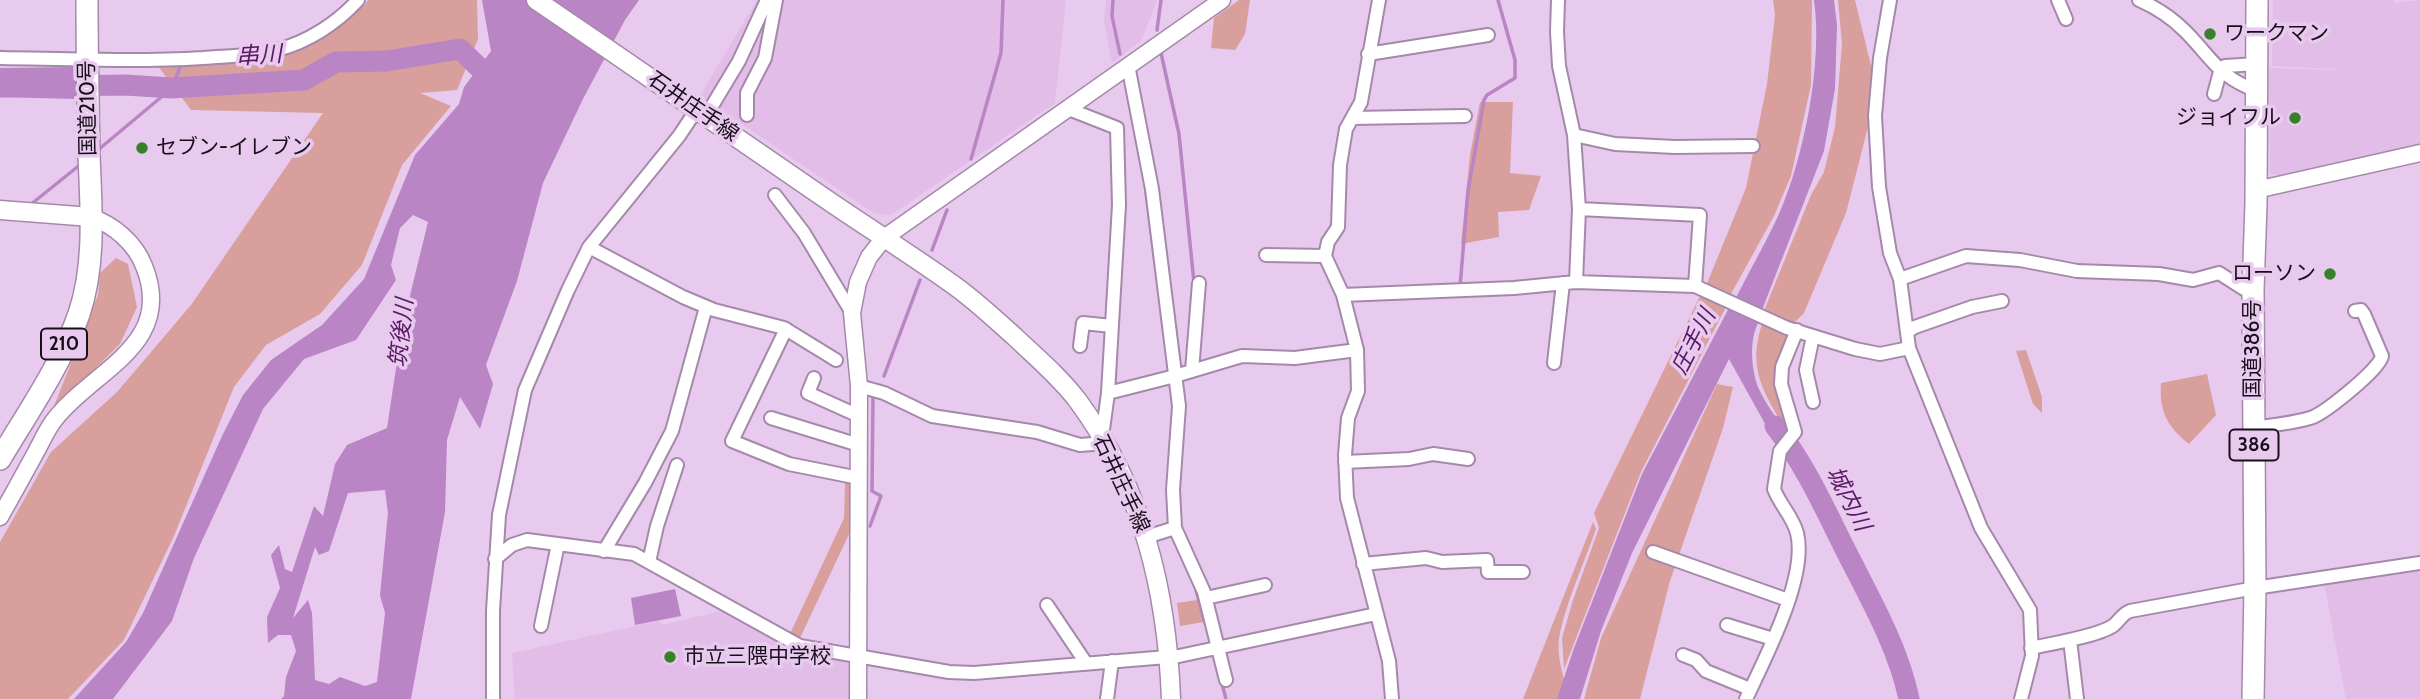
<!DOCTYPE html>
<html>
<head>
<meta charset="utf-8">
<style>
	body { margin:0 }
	canvas { display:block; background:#e8caee }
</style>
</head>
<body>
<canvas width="2420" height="699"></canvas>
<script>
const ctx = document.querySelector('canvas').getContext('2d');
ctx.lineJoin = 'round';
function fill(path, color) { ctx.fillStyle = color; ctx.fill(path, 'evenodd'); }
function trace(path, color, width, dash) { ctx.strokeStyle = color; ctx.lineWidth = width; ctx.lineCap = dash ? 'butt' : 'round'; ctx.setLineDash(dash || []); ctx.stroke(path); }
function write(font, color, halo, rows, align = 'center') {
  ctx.font = font + ' Cabin,"Noto Sans JP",sans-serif'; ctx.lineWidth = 7; ctx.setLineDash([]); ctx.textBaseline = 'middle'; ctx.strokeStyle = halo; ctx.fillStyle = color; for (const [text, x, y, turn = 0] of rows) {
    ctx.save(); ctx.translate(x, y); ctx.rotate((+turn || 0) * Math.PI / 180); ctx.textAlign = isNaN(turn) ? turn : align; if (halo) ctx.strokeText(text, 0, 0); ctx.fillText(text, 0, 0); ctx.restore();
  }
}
const built = new Path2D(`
	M757,0H1066L1055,103L891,215L875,214L700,96Z
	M1106,0H1157L1141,41L1112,63L1104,21Z
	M2273,0H2393L2394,3L2420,0V144L2279,175L2270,174L2269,68L2333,70L2353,55L2333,69L2272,66Z
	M2420,569V699H2346L2324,584Z
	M726,610L800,652L849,661V699H515L512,653L659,621L661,625Z`);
const green = new Path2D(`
	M368,0H477L478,39L457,90L420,93L451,106L402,165L362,265L320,314L266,345L234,387L174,536L124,640L68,699H0V542L51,452L117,392L191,305L323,113L191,110L158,66L266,57L314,42L365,5Z
	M1239,0H1250L1245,34L1235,50L1211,48L1214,18Z
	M1773,0H1812L1811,85L1791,176L1774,216L1731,294L1706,286L1746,188L1767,84L1775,15Z
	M1838,0H1855L1875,82L1870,119L1846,213L1804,313L1794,323L1764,311L1811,195L1824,172L1835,127L1842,44Z
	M1480,102H1513L1510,173L1541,176L1529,210L1498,212L1499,237L1461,244L1470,155Z
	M116,258L128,264L137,307L120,344L52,411L98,295L100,273Z
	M1701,294L1727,305L1641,472L1564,669L1562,638L1573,600L1599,528L1594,513Z
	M1763,321L1791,333L1780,364L1788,433C1764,393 1746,369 1763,321Z
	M2026,350L2042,397V413L2033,404L2016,351Z
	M2207,374L2216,415L2189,444C2167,426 2159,412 2161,383Z
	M1717,384L1733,387L1723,428L1670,581L1640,699H1584L1601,638Z
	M845,482L850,483L851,530L800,638L790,634L844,518Z
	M1593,522L1596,529C1585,561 1564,607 1559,639C1557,655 1562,674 1567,688L1562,699H1523Z
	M1197,600L1204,622L1180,626L1177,603Z`);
const water = new Path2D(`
	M482,0H639L625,20L583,99L543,183L517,281L486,365L493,384L480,429L460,397L447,440L445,512L411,699H281L284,696L286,677L296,651L291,635H278L268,643L267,617L280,588L271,555L279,545L285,569L292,572L314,506L323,516L335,464L347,445L387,428L402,328L428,222L413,215L400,228L391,265L396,280L356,340L304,359L263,409L194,558L172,621L113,699H74L126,642L143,613L222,436L243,395L271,360L322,325L364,279L415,155L459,104L464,87L491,51ZM385,490L388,513L380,595L385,613L377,682L365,686L340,677L329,684L315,680L312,613L308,600L293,618L315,547L319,555L329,551L348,493Z
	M1814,0H1834L1837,25L1835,89L1824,151L1762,310L1735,300C1749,271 1766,243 1779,214C1804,157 1823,62 1814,0Z
	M74,67V99L0,97V68Z
	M1730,306L1759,321C1749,339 1751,368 1758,387C1765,404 1779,420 1788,436L1778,447L1729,359L1632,553L1601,631L1580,699H1557L1574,648L1642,474Z
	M675,589L681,616L635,625L631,598Z`);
const stream = new Path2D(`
	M1113,0L1112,16L1120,54
	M1157,30L1161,0
	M1161,53L1179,134L1194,283
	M98,150L172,88L182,62
	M971,159L1001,53L1003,0
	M1145,183L1155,262
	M30,205L81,164
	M932,250L947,210
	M1460,287L1468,191L1484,100L1487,95L1515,78V60L1498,0
	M884,376L920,280
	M870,526L881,496L872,491L873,396
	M1196,590L1205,623
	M1221,680L1226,699`);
const river = new Path2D(`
	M0,87L125,85L172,88L304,80L336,62L387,61L460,49L499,87
	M1775,426C1804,463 1823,505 1844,547C1868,595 1898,646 1909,699`);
const minor = new Path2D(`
	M1379,0L1361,102L1346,129L1340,165L1338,227L1328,242L1325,256L1343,295L1357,350L1358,391L1348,418L1345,455L1347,498L1389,661L1392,699
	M1558,0L1557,32L1559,66L1574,135L1579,209L1576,282
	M1890,0L1880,58L1875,116L1879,187L1890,253L1900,279L1909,348L1981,528L2030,610L2032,656L2021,699
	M2058,0L2066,19
	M2139,0C2155,7 2173,19 2185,31C2212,58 2218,77 2257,91
	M1368,54L1488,35
	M0,58C67,59 136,62 203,58C227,56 254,56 277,50C308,42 337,23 358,0
	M1128,65L1152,189L1179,406L1173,490L1175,528
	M2214,94L2221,68L2225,66L2257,64
	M747,115V93L765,58L776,0
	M706,116L739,61L767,0
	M1352,118L1465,116
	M1574,135L1615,144L1675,147L1753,146
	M775,195L804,233L852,313
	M1579,209L1700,215L1695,286
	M589,247L683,297L714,310L784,328L836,360
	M1266,255L1325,256
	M1900,279L1966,256L2020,260L2077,271L2159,274L2193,280L2219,273L2244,289L2253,290
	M1343,295L1514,288L1576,282L1695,286L1787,328L1855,349L1880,354L1909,348
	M786,329L732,441L789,464L859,478
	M1907,332L1915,327L1972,307L2002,301
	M1813,336L1806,370L1813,402
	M1080,346L1083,323L1112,326
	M1554,363L1563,283
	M1192,371L1199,283
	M814,378L808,393L859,416
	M859,386L884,393L932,416L1037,432L1080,445L1093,444L1102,437L1108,393L1119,205L1117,128L1066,108
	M1108,393L1175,376L1242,356L1295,358L1357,350
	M771,418L859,445
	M2253,428C2271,425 2297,423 2313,417C2327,411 2380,369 2382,356L2364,314L2361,310L2355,311
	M1345,462L1409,459L1433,454L1468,459
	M1146,537L1175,528L1204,592L1226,680
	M604,551L645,483L672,431L706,307
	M1653,552L1788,600
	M495,559L512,545L527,540L634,554L800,646L949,672L974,673L1179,656L1376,614
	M649,562L657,526L677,465
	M1363,564L1426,558L1442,562L1487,560L1488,572H1523
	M1206,598L1265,585
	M1047,605L1086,663
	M1727,625L1773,639
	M541,626L558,544
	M2070,640L2077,699
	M2031,648C2049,644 2100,636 2114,625C2120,620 2122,614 2130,611L2255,588L2420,563
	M1683,655L1696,660L1706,671L1750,689
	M493,699V611L499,515L525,390L568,290L589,247L679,136L697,109
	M1107,699L1112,661
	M1746,699C1765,658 1808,577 1797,533C1793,517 1780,505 1774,489L1780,451L1795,432L1781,384L1782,367L1797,330`);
const tertiary = new Path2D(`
	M2256,190L2420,153
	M0,517C12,496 24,474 36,452C42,441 47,429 55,419C93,370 176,345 144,266C135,243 114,225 91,217
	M858,699L859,386L852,313L858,282L869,257L884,238L1222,0`);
const secondary = new Path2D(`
	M536,0C632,65 727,131 823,197C868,228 915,257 959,289C979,304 997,321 1015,337C1037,358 1060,377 1078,401C1143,489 1167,592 1171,699
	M0,210L91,217`);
const trunk = new Path2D(`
	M0,459C27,414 62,363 79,314C96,263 91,208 89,155C88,103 87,52 87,0
	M2253,699L2255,588L2253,290L2256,204L2257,0`);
const markers = [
	[2210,34,7,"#36812a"],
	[2295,118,7,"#36812a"],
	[142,148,7,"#36812a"],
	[2330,274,7,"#36812a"],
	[670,657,7,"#36812a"]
];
const shields = [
	[64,344,46],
	[2254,445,49]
];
const shieldNames = [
	["210",64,344],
	["386",2254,445]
];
const poiNames = [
	["ワークマン",2224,34],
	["ジョイフル",2281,118,"right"],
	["セブン-イレブン",156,148],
	["ローソン",2316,274,"right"],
	["市立三隈中学校",684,657]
];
const streetNames = [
	["石井庄手線",693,107,35],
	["国道210号",88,108,-91],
	["国道386号",2253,349,-90],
	["石井庄手線",1121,484,65]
];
const waterNames = [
	["串川",259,56,-4],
	["筑後川",402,333,-84],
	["庄手川",1694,342,-63],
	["城内川",1848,499,63]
];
fill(built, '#e1bde7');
fill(green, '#d89f9d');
fill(water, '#ba85c4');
trace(stream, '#ba85c4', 3.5);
trace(river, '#ba85c4', 21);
trace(minor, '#a589aa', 16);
trace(tertiary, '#a589aa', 19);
trace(secondary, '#a589aa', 21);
trace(trunk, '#a589aa', 24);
trace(minor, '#fff', 12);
trace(tertiary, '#fff', 16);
trace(secondary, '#fff', 18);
trace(trunk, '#fff', 21);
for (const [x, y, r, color] of markers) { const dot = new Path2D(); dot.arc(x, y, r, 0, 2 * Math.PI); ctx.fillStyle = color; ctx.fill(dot); trace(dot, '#e8caee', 2.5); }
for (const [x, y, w] of shields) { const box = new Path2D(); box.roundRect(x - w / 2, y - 15.5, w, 31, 5); ctx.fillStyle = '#e8caee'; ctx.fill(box); trace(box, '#180e1a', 2); }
write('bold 19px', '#180e1a', null, shieldNames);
write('21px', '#180e1a', '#e8caee', poiNames, 'left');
write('21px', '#180e1a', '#e8caee', streetNames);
write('italic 23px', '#591864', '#e8caee', waterNames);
</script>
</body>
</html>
